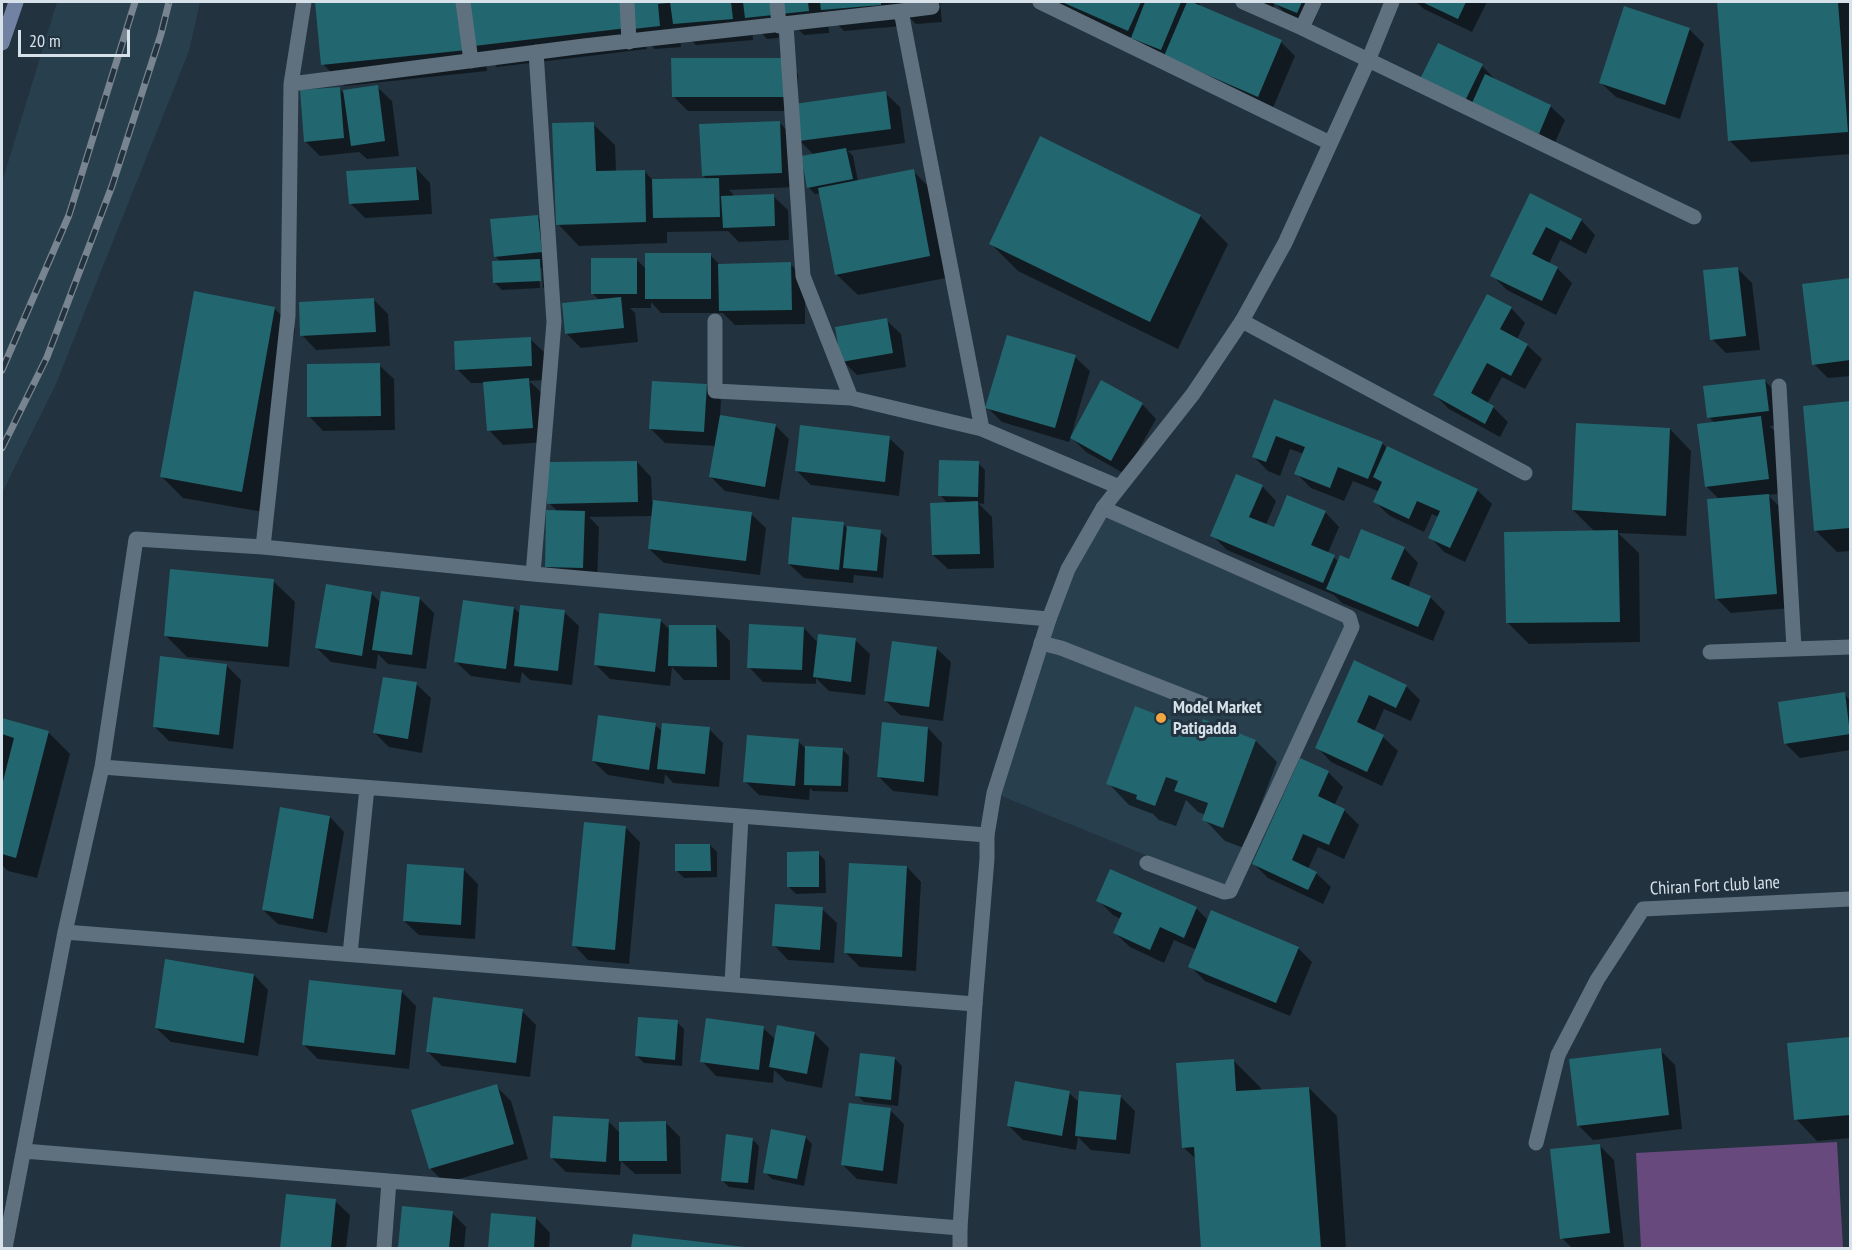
<!DOCTYPE html>
<html>
<head>
<meta charset="utf-8">
<style>
	body { margin:0 }
	#map { position:relative; width:1852px; height:1250px; overflow:hidden; background:#22323e; font-family:"PT Sans Narrow",sans-serif }
	canvas { display:block }
	.frame { position:absolute; inset:0; border:3px solid #d7e1ea; pointer-events:none }
	.scale { position:absolute; left:18px; top:30px; width:112px; height:27px; box-sizing:border-box; border:3px solid #d7e1ea; border-top:0; padding-left:8px; font-size:18px; line-height:21px; white-space:nowrap; color:#d7e1ea; -webkit-text-stroke:4px #22323e; paint-order:stroke }
</style>
</head>
<body>
<div id="map">
<canvas width="1852" height="1250"></canvas>
<div class="frame"></div>
<div class="scale">20 m</div>
</div>
<script>
const ctx = document.querySelector('canvas').getContext('2d');
ctx.lineJoin = 'round';
function fill(path, color) { ctx.fillStyle = color; ctx.fill(path, 'evenodd'); }
function trace(path, color, width, dash) { ctx.strokeStyle = color; ctx.lineWidth = width; ctx.lineCap = dash ? 'butt' : 'round'; ctx.setLineDash(dash || []); ctx.stroke(path); }
function write(font, color, halo, rows, align = 'center') {
  ctx.font = font + ' "PT Sans Narrow",sans-serif'; ctx.lineWidth = 6; ctx.setLineDash([]); ctx.textBaseline = 'middle'; ctx.strokeStyle = halo; ctx.fillStyle = color; for (const [text, x, y, turn = 0] of rows) {
    ctx.save(); ctx.translate(x, y); ctx.rotate((+turn || 0) * Math.PI / 180); ctx.textAlign = isNaN(turn) ? turn : align; if (halo) ctx.strokeText(text, 0, 0); ctx.fillText(text, 0, 0); ctx.restore();
  }
}
const built = new Path2D(`
	M57,2H200L189,51L56,384L2,493V182Z
	M1103,512L1349,622L1224,887L994,793L1049,619Z`);
const green = new Path2D(`
	M1837,1142L1843,1248H1641L1636,1153Z`);
const shadow = new Path2D(`
	M333,2H940L942,22L916,24L900,8L902,26L844,31L828,15L829,33L804,35L793,24L794,36L767,39L752,23L753,40L696,45L679,28L681,47L655,49L646,40L647,49L497,67L486,56L487,71L344,86L323,64L316,3Z
	M1048,2H1197L1200,4L1199,6L1281,42L1295,56L1272,110Z
	M1250,2H1322L1312,26L1288,16L1275,3L1272,10Z
	M1416,2H1487L1472,32L1424,9Z
	M1719,2H1850V154L1751,162L1729,140Z
	M1689,29L1704,44L1680,119L1616,97L1601,83Z
	M784,59L798,74V105L885,93L900,107L905,143L848,151L853,156L858,181L913,171L934,192L951,277L858,295L836,274L821,193L815,194L808,187L814,155L800,141L796,111H688L673,96Z
	M1482,66L1496,80L1550,106L1565,120L1553,147L1436,93Z
	M377,87L392,101L399,156L367,159L359,152L320,156L305,141L339,89L346,95Z
	M780,123L794,138L796,187L729,190L733,194V197L773,196L788,210L789,240L739,242L728,231L667,232V243L579,246L558,224L593,124L615,145L616,172L644,171L653,180H707L703,175Z
	M416,168L430,183L432,214L365,218L351,204Z
	M1531,195L1581,220L1595,235L1586,254L1560,240L1549,264L1558,269L1572,283L1556,315L1507,290L1492,275Z
	M537,216L552,231L547,287L543,288L542,268H539L540,288L502,290L495,283L501,262L495,256Z
	M1200,216L1228,244L1178,349L1018,271L991,244Z
	M710,255L720,265L790,264L805,278V324L735,325L723,313H661L651,302V308H630L635,313L638,342L581,348L566,333L600,301L592,293L636,259L647,270Z
	M1737,268L1752,283L1760,350L1726,353L1712,339Z
	M1850,279V376L1828,378L1814,364L1804,285Z
	M374,300L388,314L390,346L316,350L302,335Z
	M274,308L295,329L263,512L183,498L161,476Z
	M1511,308L1525,323L1517,339L1527,345L1542,359L1525,389L1502,377L1487,404L1493,407L1508,422L1500,437L1449,409L1435,395Z
	M886,320L901,334L906,367L857,375L843,361Z
	M530,339L545,353L546,380L529,381L543,394L546,442L503,445L489,430L485,383H471L457,369Z
	M1075,357L1090,371L1071,436L1142,404L1156,419L1125,474L1086,452L1071,437L1069,442L1002,422L987,407Z
	M379,365L394,379L395,430L323,431L309,416Z
	M1765,381L1779,395L1783,425L1770,426L1775,432L1783,493L1768,495L1783,510L1791,608L1731,613L1717,599L1719,499L1707,487L1715,423L1709,417Z
	M707,385L721,400L720,416L775,425L789,439L779,500L725,491L711,477L716,446L665,443L651,429Z
	M1275,401L1382,443L1387,448L1477,490L1492,504L1465,562L1444,552L1430,537L1438,517L1432,514L1424,532L1390,516L1375,502L1380,492L1353,481L1344,501L1311,488L1296,473L1304,454L1290,449L1280,476L1268,471L1253,456Z
	M1850,403V551L1837,552L1816,531L1805,407Z
	M1670,429L1691,451L1686,536L1618,533L1639,553L1640,642L1529,644L1508,623L1595,532L1573,510Z
	M889,438L904,452L899,496L811,485L796,470Z
	M637,462L651,477L652,502L751,514L766,528L760,575L664,563L649,549L653,516L589,517L599,527L597,582L561,581L546,566L557,511L549,503Z
	M978,463L985,470L984,504L978,503L992,517L994,568L948,569L933,555L948,504L940,495Z
	M1262,486L1276,501L1266,525L1275,529L1325,512L1339,527L1328,553L1339,562L1404,548L1418,563L1408,588L1430,597L1445,612L1433,641L1342,603L1334,595L1227,550L1212,535Z
	M843,524L847,528L880,532L887,538L883,578L854,575L853,583L804,578L789,564Z
	M273,581L295,602L289,667L187,657L166,636Z
	M371,593L381,603L419,598L434,613L426,669L388,664L378,654L376,669L331,662L317,648Z
	M514,608L521,615L564,612L579,626L572,685L530,680L522,672L520,683L471,676L456,662Z
	M661,621L670,630L716,627L730,641V680H684L672,667L670,686L610,679L596,665Z
	M804,628L818,643L855,640L870,654L865,695L829,691L816,678V684L763,682L749,667Z
	M936,648L951,662L943,721L900,715L886,701Z
	M1355,662L1406,686L1420,700L1411,721L1384,709L1374,732L1383,737L1398,751L1382,786L1331,762L1317,747Z
	M226,665L241,680L233,749L169,741L154,726Z
	M416,684L431,698L422,753L389,747L375,733Z
	M1844,694L1850,700V750L1800,758L1785,743Z
	M2,720L48,732L70,754L37,878L8,871L2,865Z
	M655,725L663,732L709,729L723,743L719,787L673,783L665,774L664,784L608,775L593,761Z
	M928,728L942,743L938,796L893,791L879,777Z
	M1200,733L1256,741L1277,762L1244,848L1225,841L1204,819L1206,815L1198,812L1186,800L1176,826L1159,820L1153,814L1129,805L1108,783Z
	M798,741L805,748L842,749L849,756L848,792L813,791L810,788L809,800L759,795L745,781Z
	M1328,772L1343,787L1334,806L1344,810L1359,825L1344,859L1318,847L1308,869L1316,873L1331,887L1323,904L1268,878L1254,864Z
	M330,817L344,832L327,933L278,924L263,910Z
	M626,828L640,842L629,964L588,960L574,945Z
	M710,845L717,852V877L684,878L677,871Z
	M818,853L825,860L826,893L796,894L789,887Z
	M907,867L921,882L916,971L860,967L846,953Z
	M463,869L478,884L475,939L419,935L404,921Z
	M1111,871L1197,909L1208,920L1298,948L1312,962L1290,1016L1205,981L1190,966L1197,950L1174,940L1164,963L1130,947L1115,933L1121,919L1113,915L1098,900Z
	M822,909L837,923L834,963L788,960L774,945Z
	M254,975L268,990L258,1056L171,1042L156,1028Z
	M402,992L416,1006L409,1069L318,1059L303,1044Z
	M522,1011L536,1025L530,1077L442,1066L427,1051Z
	M677,1022L684,1029L682,1066L644,1063L637,1056Z
	M763,1028L776,1040L814,1033L829,1048L822,1088L786,1081L774,1070L773,1083L716,1076L702,1061Z
	M1850,1039V1138L1817,1141L1796,1119L1789,1045Z
	M1660,1050L1675,1065L1682,1129L1593,1140L1578,1125Z
	M895,1059L902,1066L898,1106L864,1102L857,1095Z
	M1233,1060L1261,1088V1091L1309,1088L1337,1116L1346,1248L1203,1247L1197,1160L1183,1147Z
	M496,1086L511,1101L528,1159L445,1183L430,1168Z
	M1069,1093L1080,1103L1120,1096L1135,1111L1130,1154L1091,1150L1078,1137L1076,1150L1023,1140L1008,1125Z
	M890,1110L904,1124L897,1184L857,1179L843,1165Z
	M608,1121L620,1133L666,1123L680,1137L681,1174H635L621,1161L620,1175L566,1172L552,1158Z
	M805,1137L812,1144L804,1186L772,1179L765,1172Z
	M752,1139L759,1146L754,1190L729,1187L722,1180Z
	M1599,1145L1614,1160L1624,1247L1572,1248L1562,1238Z
	M287,1196L335,1201L350,1215L346,1248H282Z
	M404,1208L452,1213L466,1227L464,1248H399Z
	M493,1214L536,1218L550,1233L549,1248H490Z
	M634,1236L745,1248H633Z`);
const building = new Path2D(`
	M315,2H462L467,50L321,65Z
	M468,2H623L627,28L474,46Z
	M630,2H668V3L658,4L660,26L633,29Z
	M670,2H731L733,19L673,24Z
	M743,2H772L773,15L745,18Z
	M780,2H808L809,11L781,14Z
	M820,2H881V5L821,10Z
	M1062,2H1141L1128,31Z
	M1145,2H1181L1161,50L1131,38Z
	M1187,2H1192L1282,40L1258,97L1164,56Z
	M1270,2H1302L1297,13Z
	M1422,2H1466L1458,19Z
	M1717,2H1838L1848,132L1728,141Z
	M1624,6L1690,28L1665,105L1599,83Z
	M1438,43L1483,64L1465,101L1420,79Z
	M671,58H784V97H672Z
	M1485,74L1551,105L1539,134L1472,103Z
	M378,85L385,141L351,146L343,90Z
	M340,87L344,138L304,142L300,90Z
	M886,91L891,129L799,141L794,104Z
	M780,121L782,173L702,176L699,124Z
	M594,122L596,171L645,170L646,222L556,225L552,123Z
	M1040,136L1201,215L1150,322L989,244Z
	M846,148L853,179L807,188L801,156Z
	M416,167L419,200L349,204L346,171Z
	M914,169L930,256L835,275L818,188Z
	M719,178L720,217L653,218L652,179Z
	M1530,193L1582,219L1571,240L1546,227L1532,254L1558,267L1542,301L1490,276Z
	M774,194L775,226L723,228L721,196Z
	M538,215L542,252L494,257L490,219Z
	M645,253H711V299H645Z
	M591,258H637V294H591Z
	M540,259L541,281L493,283L492,261Z
	M791,262L792,310L719,311L718,264Z
	M1738,267L1746,336L1710,340L1703,270Z
	M1850,278V360L1812,365L1802,284Z
	M194,291L275,307L242,492L160,477Z
	M1487,294L1512,307L1500,329L1528,344L1511,376L1487,363L1471,393L1494,406L1485,424L1433,395Z
	M621,297L624,328L565,334L562,303Z
	M374,298L376,332L300,336L299,302Z
	M887,318L893,353L841,362L835,327Z
	M1007,335L1076,355L1055,428L985,408Z
	M531,337L532,366L455,370L454,341Z
	M380,363L381,416L307,417V364Z
	M529,378L533,428L487,431L483,382Z
	M1765,379L1769,411L1707,418L1703,386Z
	M1101,380L1143,403L1111,461L1070,438Z
	M652,381L707,384L704,432L649,429Z
	M1274,399L1383,442L1368,479L1338,467L1330,488L1294,474L1305,447L1276,436L1266,462L1252,457Z
	M1850,401V528L1814,531L1803,406Z
	M720,415L776,424L765,487L709,477Z
	M1761,416L1769,479L1705,487L1697,424Z
	M1576,423L1670,428L1666,516L1572,510Z
	M800,425L890,436L885,482L795,471Z
	M1387,446L1478,489L1450,548L1428,538L1440,511L1417,501L1409,519L1373,502L1382,482L1373,477Z
	M939,460L979,461L978,497L938,496Z
	M637,461L638,502L547,504V462Z
	M1236,474L1263,485L1249,517L1274,527L1287,495L1326,511L1311,545L1335,555L1323,583L1210,536Z
	M1769,494L1777,594L1715,599L1707,499Z
	M653,500L752,512L746,561L648,549Z
	M978,501L980,554L932,555L930,503Z
	M546,510L585,511L583,568L545,567Z
	M792,517L844,522L839,570L788,564Z
	M847,526L881,530L877,571L843,568Z
	M1361,529L1405,547L1391,579L1431,596L1418,627L1326,589L1340,555L1349,559Z
	M1618,530L1620,622L1506,623L1504,532Z
	M170,569L274,579L268,647L164,636Z
	M326,584L372,592L362,656L315,648Z
	M381,591L420,597L412,655L372,650Z
	M463,600L514,607L506,669L454,662Z
	M520,605L565,610L558,671L514,666Z
	M599,613L661,619L655,672L594,665Z
	M749,624L804,627L802,670L747,668Z
	M669,625H716L717,667L668,666Z
	M818,634L856,638L851,682L813,677Z
	M892,641L937,647L929,707L884,701Z
	M160,656L227,664L219,735L153,727Z
	M1354,660L1407,685L1396,708L1369,695L1357,722L1384,735L1367,772L1315,748Z
	M383,677L417,682L408,739L373,733Z
	M1845,692L1850,734L1784,744L1778,702Z
	M1135,706L1199,731L1203,719L1256,740L1223,828L1202,820L1208,803L1174,791L1178,781L1166,777L1155,806L1136,799L1137,795L1106,784Z
	M598,715L656,723L649,770L592,761Z
	M2,718L49,731L16,858L2,854V785L14,738L2,734Z
	M882,722L928,727L924,782L877,777Z
	M662,723L710,727L705,774L657,769Z
	M747,735L799,739L795,786L743,782Z
	M805,746L843,748L841,786L804,785Z
	M1300,758L1329,771L1318,796L1345,809L1329,845L1303,834L1292,860L1317,872L1308,890L1252,864Z
	M280,807L330,816L313,919L262,910Z
	M584,822L626,826L615,950L572,946Z
	M675,844H710L711,871H675Z
	M819,851V887H787V852Z
	M849,863L907,866L902,957L844,953Z
	M407,864L464,868L461,925L403,921Z
	M1110,869L1197,907L1184,938L1160,927L1150,950L1113,933L1122,913L1096,901Z
	M775,904L823,907L820,950L772,946Z
	M1211,910L1299,947L1276,1003L1188,967Z
	M165,959L254,974L244,1043L155,1028Z
	M309,980L402,990L395,1055L302,1045Z
	M433,997L523,1009L516,1063L426,1052Z
	M638,1017L678,1020L675,1060L635,1056Z
	M706,1018L764,1026L759,1070L700,1062Z
	M777,1025L815,1032L807,1074L769,1067Z
	M1850,1037V1115L1794,1120L1787,1043Z
	M1661,1048L1669,1115L1577,1126L1569,1059Z
	M860,1053L895,1057L891,1100L855,1096Z
	M1234,1059L1236,1091L1309,1087L1321,1248H1201L1194,1147L1182,1148L1176,1063Z
	M1015,1081L1070,1091L1062,1136L1007,1126Z
	M497,1084L514,1144L429,1169L411,1110Z
	M1079,1091L1121,1095L1116,1140L1075,1136Z
	M849,1103L891,1108L883,1171L841,1165Z
	M553,1116L609,1119L606,1162L550,1158Z
	M666,1121L667,1161H619V1122Z
	M771,1129L806,1136L797,1179L763,1173Z
	M726,1134L753,1138L748,1183L721,1181Z
	M1600,1144L1610,1233L1560,1239L1550,1149Z
	M286,1194L336,1199L331,1248H280Z
	M402,1206L453,1211L449,1248H398Z
	M491,1213L536,1217L534,1248H488Z
	M633,1234L745,1247V1248H631Z`);
const service = new Path2D(`
	M1041,643L1061,648L1206,705
	M1536,1143L1558,1055`);
const minor = new Path2D(`
	M463,2L471,61
	M627,2L629,42
	M777,2L779,26
	M1040,2L1330,143
	M1243,2L1302,28L1694,217
	M901,11L982,429
	M786,25L803,276L851,398L982,429L1119,487
	M1302,28L1314,2
	M291,84L584,46L901,11L932,7L931,2
	M715,321V391L851,398
	M1242,321L1525,473
	M1779,386L1794,648
	M1103,508L1349,617L1352,627L1230,891L1224,892L1147,863
	M263,547L288,316L291,84L304,2
	M533,574L554,322L536,52
	M1710,652L1850,647
	M102,767L987,835
	M65,932L975,1004
	M350,954L367,788
	M732,984L741,817
	M1558,1055L1597,980L1643,909L1850,899
	M24,1151L960,1228
	M5,1248L65,932L102,767L136,539L263,547L533,574L1049,619
	M384,1248L389,1181`);
const tertiary = new Path2D(`
	M960,1248V1228L975,1004L987,859V835L994,793L1049,619L1068,569L1103,508L1193,394L1242,321L1285,243L1368,61L1392,2`);
const secondary = new Path2D(`
	M2,43L16,2`);
const rail = new Path2D(`
	M2,370L69,215L135,2
	M2,448L47,357L112,186L161,34L169,2`);
const markers = [
	[1161,718,6,"#f1a640"]
];
const poiNames = [
	["Model Market",1173,708],
	["Patigadda",1173,729]
];
const streetNames = [
	["Chiran Fort club lane",1715,886,-3]
];
fill(built, '#283f4e');
fill(green, '#68497d');
fill(shadow, '#0007');
fill(building, '#22666f');
trace(service, '#5f717f', 15);
trace(minor, '#5f717f', 15);
trace(tertiary, '#5f717f', 15);
trace(secondary, '#7182a2', 15);
trace(rail, '#788590', 7);
trace(rail, '#22323e', 4.5, [14]);
for (const [x, y, r, color] of markers) { const dot = new Path2D(); dot.arc(x, y, r, 0, 2 * Math.PI); ctx.fillStyle = color; ctx.fill(dot); trace(dot, '#22323e', 2); }
write('bold 18px', '#d7e1ea', '#22323e', poiNames, 'left');
write('18px', '#d7e1ea', '#22323e', streetNames);
</script>
</body>
</html>
